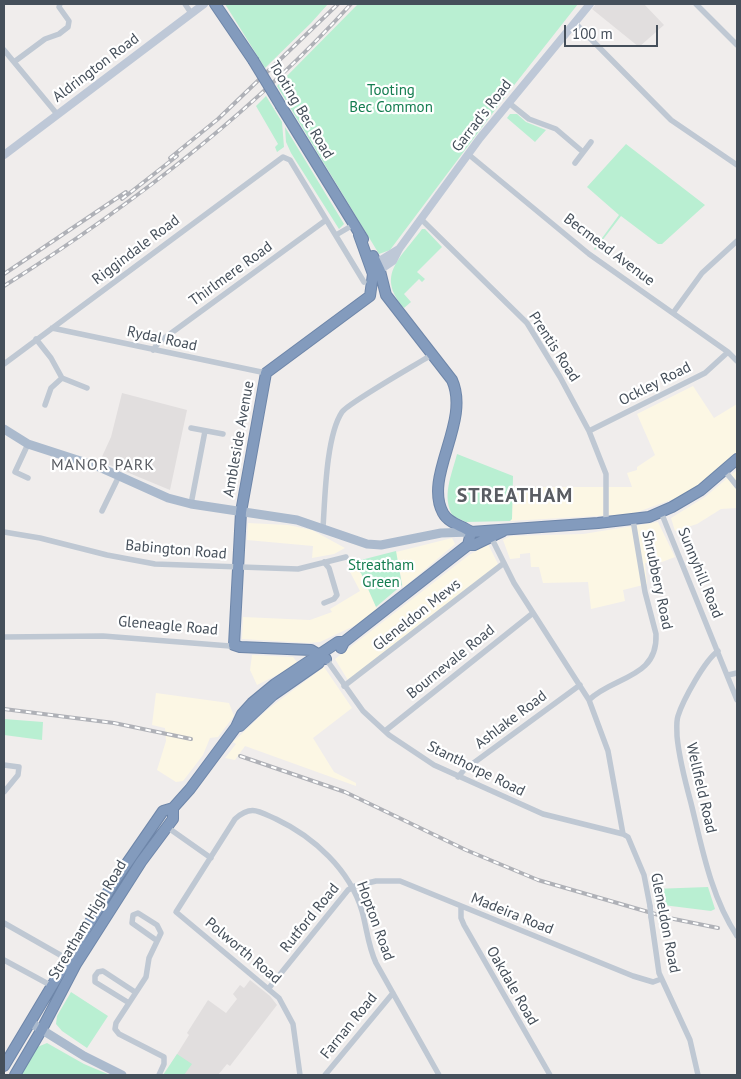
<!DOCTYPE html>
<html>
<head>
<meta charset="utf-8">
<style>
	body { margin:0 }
	#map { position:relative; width:741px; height:1079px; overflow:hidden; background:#f0edec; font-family:"PT Sans",sans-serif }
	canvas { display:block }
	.frame { position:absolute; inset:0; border:5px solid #454f5a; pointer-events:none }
	.scale { position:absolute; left:564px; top:25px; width:94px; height:22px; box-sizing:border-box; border:2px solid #454f5a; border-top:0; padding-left:6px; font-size:15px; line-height:18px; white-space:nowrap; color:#454f5a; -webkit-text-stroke:4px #fff; paint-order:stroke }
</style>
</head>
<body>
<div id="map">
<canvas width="741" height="1079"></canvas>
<div class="frame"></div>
<div class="scale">100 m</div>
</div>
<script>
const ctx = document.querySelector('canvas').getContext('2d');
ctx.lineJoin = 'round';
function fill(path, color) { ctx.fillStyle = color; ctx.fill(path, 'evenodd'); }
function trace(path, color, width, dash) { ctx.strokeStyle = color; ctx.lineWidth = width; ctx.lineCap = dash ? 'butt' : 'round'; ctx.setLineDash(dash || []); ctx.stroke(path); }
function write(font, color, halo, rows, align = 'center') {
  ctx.font = font + ' "PT Sans",sans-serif'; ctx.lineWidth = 4.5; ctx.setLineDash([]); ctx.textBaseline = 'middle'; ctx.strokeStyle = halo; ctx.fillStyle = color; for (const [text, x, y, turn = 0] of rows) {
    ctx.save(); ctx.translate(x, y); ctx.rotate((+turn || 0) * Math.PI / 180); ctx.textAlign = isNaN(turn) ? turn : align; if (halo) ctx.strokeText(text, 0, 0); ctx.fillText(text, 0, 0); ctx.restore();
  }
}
const commercial = new Path2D(`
	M693,386L714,418L737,404V452L706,480L679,497L632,514L510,521L512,519L513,487H632L627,473L637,470V467L655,455L637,414Z
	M737,470V508L721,509L697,524L675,531L671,518L705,497Z
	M658,522L675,557L662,562L645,563L647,584L623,590L625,601L591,609L588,582L543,583L539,567H531L530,553L520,554V558L510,559L503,540L510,536L583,534Z
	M248,523L288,525L312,530L345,548L334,554L312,558L313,546L247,540Z
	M452,538L455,544L403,588L396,552Z
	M488,544L499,566L349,682L335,659L469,555Z
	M352,566L361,573L377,609L356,625L320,642L308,643L242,639L243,617L310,620L332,612L330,609L360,591L348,568Z
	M252,655L293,657L297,662L295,666L257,685L250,670Z
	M324,667L352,708L313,738L334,772L356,783V786L245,746L235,760L225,758L236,744L233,742L268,709Z
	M156,693L229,703L234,716L218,737L210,738L203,755L183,781L176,782L157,770L166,741L165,728L152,725Z`);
const education = new Path2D(`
	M596,4H644L664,25L639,47L592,9Z
	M122,393L187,410L170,490L100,461L111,437Z
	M250,980L270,996L277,1005L230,1066L227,1064L218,1075H164L189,1035L187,1033L208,1000L226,1013L237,999L233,994L240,985L244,988Z`);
const green = new Path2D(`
	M225,4H328L311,23L265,68Z
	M358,4H578L504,98L390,250L379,254L277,86Z
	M266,96L282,122L284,147L277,152L275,147L278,144L256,106Z
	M510,114H517L526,122L546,130L535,142L507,118Z
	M285,127L344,224L339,229L291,153L286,142Z
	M626,144L705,205L662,244H658L621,216L595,250L594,249L619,215L587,187Z
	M422,229H425L442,247L417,272L425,279L422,282L419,279L404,294L411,302L404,308C375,275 401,258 422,229Z
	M457,454L513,476L512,519L510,521L466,522L453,516C441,497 452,474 457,454Z
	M396,551L402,585L376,607L361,573L352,566L357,561Z
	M4,719L43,722L42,740L4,735Z
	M708,887L715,909L711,911L655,904L653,889Z
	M71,992L108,1016L87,1048L62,1031L56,1024L57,1016Z
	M47,1043L84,1064L110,1075H19L35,1048Z
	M177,1054L192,1064L184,1075H163Z`);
const street = new Path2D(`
	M185,4L191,13
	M696,4L737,45
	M575,23L671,120L737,165
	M4,50L57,114
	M14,62L45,39L59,34L68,27L69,21L59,7L60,4
	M509,103L529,119L556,129L583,152
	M468,154L589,254L728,352L737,361
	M575,163L591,142
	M421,219L527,323L560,377L589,431L606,474V522
	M336,235L353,225
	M673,313L702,273L737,241
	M52,328L266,373
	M36,339L51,358L62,378L87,388
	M153,350L159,342L326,220
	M4,364L283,157L290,160L364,282
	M45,405L51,388L62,378
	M191,428L223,434
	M589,431L705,373L728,352
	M28,444L15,472L28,478
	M724,470L737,486
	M191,504L205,431
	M102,511L119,476
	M661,512L737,700
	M323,528C325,498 326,436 342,412C348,403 419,363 433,354
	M4,532L40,538L107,555L155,564L298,569L346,557
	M491,537L514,583L589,700L608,751L623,834L628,837L644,875L650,906
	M324,603L334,599L337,595L329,568L324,562
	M4,637L103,636L230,646L234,645
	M718,651C705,660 683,700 678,716C676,722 677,729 677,736C679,758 685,781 691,803C702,848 711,897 737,936
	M326,659L363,711L389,735L434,765L543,814L623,834
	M728,675L737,673
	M344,686L504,563
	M589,700C613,676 658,679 656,634L645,592L633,520
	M385,731L533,613
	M4,765L19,767L18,775L4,792
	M458,777L464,770L580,685
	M167,827L211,858
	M461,908V918L464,925L550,1075
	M651,917L659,973L690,1040L698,1075
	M4,923L69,960
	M156,940L132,923L133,915L138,913L157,925L161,933L149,958L146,977L116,1023L115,1029L119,1034L164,1057V1064L159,1075
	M4,960L52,986
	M269,988L348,890L355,886L376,881H400L633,976L653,982L661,979
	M129,1003L95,982V976L98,972L103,971L135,992
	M300,1075L293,1024L279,998L176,912L235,819C251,805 258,811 276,819C314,837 350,870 362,911C367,929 368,946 376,963L439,1075
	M325,1075L393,993`);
const secondary = new Path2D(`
	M4,155L204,4
	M373,265L399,249
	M377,272L393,261L399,249L480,138L590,4`);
const primary = new Path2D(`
	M4,429L28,444L99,467L168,498L191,504L297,520L367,544L381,545L441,533L471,532
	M31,1023L84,1056L122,1075`);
const highway = new Path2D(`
	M215,4L253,60
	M281,106L363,239
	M373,256L380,271L386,295L452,380C471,422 423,476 443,513C449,524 462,525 471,532
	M471,532L598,523L649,517L672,507L701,490L737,459
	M468,545H474L503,531
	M341,648L344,642L468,545L471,532
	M326,659L311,650L240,647L234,645L241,512L266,373L370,296L373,274L359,235
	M236,727L240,726L273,695L319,663
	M4,1066L114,882L163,811L173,808L190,789L236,727L242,714L252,703L275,684L338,642H344
	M15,1075L42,1029L76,964L141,862L173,819V808`);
const rail = new Path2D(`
	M170,158L218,119L338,4
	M122,199L177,156
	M4,274L126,192
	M4,286C131,206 250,115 351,4
	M4,709L114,723L191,739
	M240,756L345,792L466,850L538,880L669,918L718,928`);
const streetBridge = new Path2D(`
	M650,906L651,917`);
const highwayBridge = new Path2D(`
	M253,60L281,106`);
const streetNames = [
	["Aldrington Road",96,68,-37],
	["Tooting Bec Road",301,110,59],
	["Garrad's Road",482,116,-52],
	["Riggindale Road",136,250,-37],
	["Becmead Avenue",609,250,37],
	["Thirlmere Road",231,274,-36],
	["Rydal Road",162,339,12],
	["Prentis Road",554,347,57],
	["Ockley Road",655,384,-27],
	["Ambleside Avenue",239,439,-80],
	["Babington Road",176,550,5],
	["Sunnyhill Road",700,573,68],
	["Shrubbery Road",657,580,78],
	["Gleneldon Mews",417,615,-38],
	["Gleneagle Road",168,626,5],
	["Bournevale Road",451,662,-39],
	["Ashlake Road",511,720,-37],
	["Stanthorpe Road",476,769,26],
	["Wellfield Road",701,788,77],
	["Madeira Road",512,914,22],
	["Rutford Road",310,918,-51],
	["Streatham High Road",88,920,-59],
	["Hopton Road",375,921,70],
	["Gleneldon Road",665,923,79],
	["Polworth Road",243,951,40],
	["Oakdale Road",512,986,60],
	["Farnan Road",349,1026,-51]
];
const parkNames = [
	["Tooting",391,91],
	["Bec Common",391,108],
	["Streatham",381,566],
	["Green",381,583]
];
const neighbourhoodNames = [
	["MANOR PARK",103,465]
];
const districtNames = [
	["STREATHAM",515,496]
];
fill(commercial, '#fcf7e4');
fill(education, '#e1dede');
fill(green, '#b9efd2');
trace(highway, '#6e86a9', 12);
trace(street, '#bfc8d3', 5.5);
trace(secondary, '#bec8d7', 8);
trace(primary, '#abbacd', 9);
trace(highway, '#839bbd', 10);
trace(rail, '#afb1b7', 4);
trace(rail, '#fff', 2, [5.5]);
trace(highwayBridge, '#6e86a9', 12, []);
trace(streetBridge, '#bfc8d3', 5.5);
trace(highwayBridge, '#839bbd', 10);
write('15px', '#454f5a', '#fff', streetNames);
write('15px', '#147d50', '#fff', parkNames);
ctx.letterSpacing = '1px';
write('16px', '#595c62', '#fff', neighbourhoodNames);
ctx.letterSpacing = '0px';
ctx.letterSpacing = '1px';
write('bold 20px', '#595c62', '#fff', districtNames);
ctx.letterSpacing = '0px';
</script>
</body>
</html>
